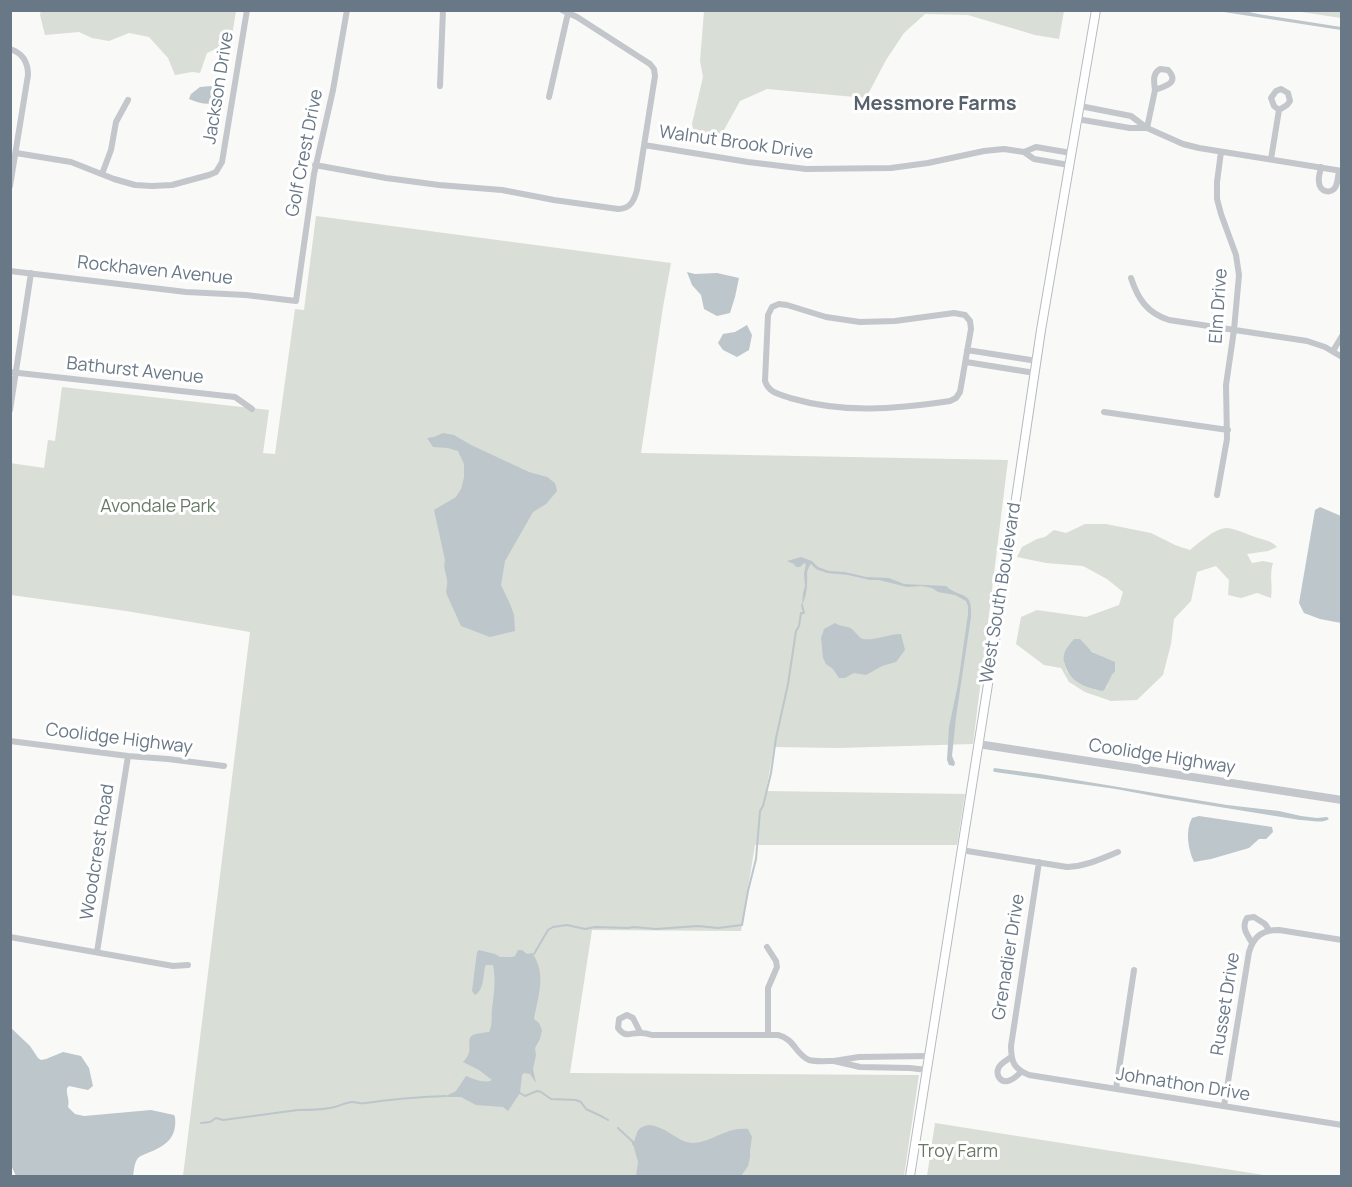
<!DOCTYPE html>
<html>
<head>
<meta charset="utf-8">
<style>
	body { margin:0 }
	#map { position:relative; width:1352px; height:1187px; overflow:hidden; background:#f9f9f7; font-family:Manrope,sans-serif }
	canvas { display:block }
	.frame { position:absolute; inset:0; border:12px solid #697887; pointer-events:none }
</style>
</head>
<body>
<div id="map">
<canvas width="1352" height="1187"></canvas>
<div class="frame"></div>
</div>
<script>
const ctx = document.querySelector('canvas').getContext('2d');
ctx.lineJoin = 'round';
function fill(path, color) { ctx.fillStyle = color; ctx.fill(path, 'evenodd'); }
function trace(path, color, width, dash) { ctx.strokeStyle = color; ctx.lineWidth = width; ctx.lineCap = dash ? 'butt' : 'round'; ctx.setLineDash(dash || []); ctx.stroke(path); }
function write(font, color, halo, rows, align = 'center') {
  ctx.font = font + ' Manrope,sans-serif'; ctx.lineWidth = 6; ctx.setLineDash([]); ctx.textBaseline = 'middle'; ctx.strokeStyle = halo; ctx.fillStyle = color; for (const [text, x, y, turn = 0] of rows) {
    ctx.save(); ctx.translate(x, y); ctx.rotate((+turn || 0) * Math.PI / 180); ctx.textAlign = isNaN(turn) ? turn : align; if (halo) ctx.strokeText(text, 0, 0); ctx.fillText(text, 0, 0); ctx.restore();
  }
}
const green = new Path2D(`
	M41,10H236V11L231,42L207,53L200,73L192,72L175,75L168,58L149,37L129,33L109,41L92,38L79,32L45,35L40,15Z
	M704,11V10L1064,11L1059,39L1035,35L968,15L925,14L904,33L886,60L866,98L767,89L740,101L720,137L695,136L692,124L703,77L700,61Z
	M1295,11H1341V18Z
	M316,216L671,263L663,307L641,453L1008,460L973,744L838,748L774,747L766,791L965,794L957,845H755L741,931L592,930L570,1073L919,1075L904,1176H183L250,632L126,611L11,595L10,463L44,468L48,440L55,441L62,387L269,410L263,453L275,454L295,309L304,310Z
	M1085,524H1106L1151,533L1175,545L1190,550C1199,543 1215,528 1227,528C1237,529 1246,534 1255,537C1263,540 1271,540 1277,547L1268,551L1247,554L1252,563L1263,561L1273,563C1269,576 1273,585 1271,598L1257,593L1241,598L1228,595L1229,580L1216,566L1197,572L1191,601L1174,619L1171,644L1163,675L1137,700L1111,701L1085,692L1069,682L1061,668L1044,665L1016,644L1021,617L1037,610L1086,617L1119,605L1123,592L1107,579L1083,566L1046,563L1017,557L1022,547L1037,539L1045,537L1054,530L1066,533ZM1074,639C1083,640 1083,645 1090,650C1095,654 1102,656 1108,660L1110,675L1107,687L1096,690L1080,683L1067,672L1064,662Z
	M935,1123L1270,1176H927Z`);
const water = new Path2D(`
	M1217,11H1245L1258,14L1341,27V30Z
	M200,87L211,86L219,89L220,94L216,103C205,105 199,103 189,99L191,94Z
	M687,272L695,274L717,273L739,278L735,297L730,313L717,316L704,309L701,295L692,285Z
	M747,325L752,335L749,350L737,357L723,350L718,343L723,334L735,332Z
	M443,433L454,435L471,445L529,472L547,477L555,483L557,491L546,504L533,512L505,561L501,585L510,604L514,615L515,631L490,637L461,626L447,595C445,589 448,586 447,580C446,572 443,569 445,560L434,510L456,497L461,489L464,477V464L458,451L448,448L433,447L427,438L434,437Z
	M1320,507L1341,516V623L1320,619L1304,613L1299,603L1315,510Z
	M801,557L812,561L818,567L829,571L845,572L866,577L889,578L904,584L946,586C960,599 973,589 971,617L956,717L952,756L955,763L954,766L949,765L947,760L949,727L958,684L968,614V606L966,601L955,595L938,592L932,588L922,586L907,587L879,580H870L848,575L827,573L816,569L811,564C805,571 808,576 807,584C807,591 805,599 802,605L803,593L805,586L804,574L806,564L804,563L800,567H796L794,564L787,561Z
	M835,623C840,626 843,626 848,627C855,629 857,637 863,639C872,641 890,634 901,634L905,650L896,662L882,666L866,675L854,673L845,678H839L833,669L826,664L823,658L821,638L824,629Z
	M1074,639H1080L1092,652L1115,662V671C1109,677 1109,685 1103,691C1086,688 1070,682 1065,665C1064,661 1063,660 1064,655C1065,649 1070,644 1074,639Z
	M994,768L1040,774L1227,805L1279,811L1301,816L1317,818L1327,817L1329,819C1321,824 1310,820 1300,820L1164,798L1116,789L995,772L993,771Z
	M1199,816L1272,827L1273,832L1266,839H1259L1249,848L1211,859L1194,862C1188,849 1185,831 1192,818Z
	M479,950L495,954L500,957H512L515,956L518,950H522L527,954L532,953C547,973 538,997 534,1019L539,1023L542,1030L540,1039L535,1048L536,1055L533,1069L536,1083L530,1074L524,1073L522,1075L520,1093L508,1111L503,1107L476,1105L461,1097H448L446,1096L456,1091L466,1076C474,1079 484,1084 492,1080L479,1070L463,1062C476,1050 464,1040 473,1035C477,1033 484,1033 489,1032C493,1024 491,1017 492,1009C494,994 496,980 493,965H486L485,967C483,976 484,990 475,995L472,991L477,952Z
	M10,1027L30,1046L38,1058L41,1060L46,1059L63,1052L81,1056L89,1068L93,1086L88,1090L69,1086L67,1088C66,1095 70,1099 68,1107L75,1114L84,1116L151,1110L174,1115L175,1117C177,1136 168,1145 150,1152C146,1154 141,1155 138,1158C134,1163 134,1171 133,1176H16L10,1163Z
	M649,1125C668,1127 678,1143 693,1143C712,1142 728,1126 748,1129L752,1137L750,1151V1157L748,1166L741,1176H636L638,1162L633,1144C638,1134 635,1127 649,1125Z`);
const stream = new Path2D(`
	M534,954L548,930L553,927L567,925L585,929L595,927L628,928L634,927L656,929L698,926L718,928L742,925L748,891L756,859L760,811L763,806L771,773L776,738L788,684L796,631L799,626L801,613H804L802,605
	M520,1093L525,1096L537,1091L541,1092L551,1099L576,1100L581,1102L586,1109L603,1117L608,1120
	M201,1123L210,1122L216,1118L223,1120L298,1110C309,1110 319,1110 330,1108C337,1107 347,1102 352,1102C357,1102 361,1104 366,1103C393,1099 419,1097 446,1096
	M618,1128L633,1142V1144`);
const minor = new Path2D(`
	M10,49C23,53 28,62 28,75L10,186
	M440,86L443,10
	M1155,90C1154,81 1152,74 1160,69L1168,70C1180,83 1165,86 1155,90L1147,128L1183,144L1199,148L1342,171
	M549,97L568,13
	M1077,119L1130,128H1147L1131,116L1080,106
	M644,145L748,162L806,169L891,168L928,163L984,151L1004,149L1024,152L1034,159L1069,165
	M1024,152L1036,147L1071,153
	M16,153L71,162L114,179L135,185L152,186L172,185L209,175L216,172L222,162L247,10
	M1271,159L1279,110L1287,105L1290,101L1288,93L1281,89L1276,91L1271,98L1274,106L1279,110
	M315,165L386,178L439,185L502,190L554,200L618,209C630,209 634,201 637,190L655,76L654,69L650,64L577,17L562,10
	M1321,167C1320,172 1318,178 1319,182C1319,192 1332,195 1336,186C1338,181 1338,175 1339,171
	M102,174L111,150L116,122L128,100
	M10,271L186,292L246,295L296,301L314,174L333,90L347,10
	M1131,278C1138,299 1147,313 1169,320L1307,341L1325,347L1342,357
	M779,304L787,305L826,317L860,322L895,321L954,313L965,315L970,321L971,329L960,392L956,398L950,401C895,409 845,414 790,398C779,394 769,393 765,381L768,315L772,307Z
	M967,350L1037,361
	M1333,351L1342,336
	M966,362L1035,373
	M10,372L235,397L252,409
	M10,410L31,273
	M1104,412L1228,430
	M1217,495L1227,439L1226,385L1234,330L1239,275L1236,255L1221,214L1217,199V182L1221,152
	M10,741L128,756L168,759L224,766
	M961,850L1067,867C1086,866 1101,859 1118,852
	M1039,862L1011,1046C1011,1062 1014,1069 1029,1075L1342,1125
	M10,937L173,966L188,965
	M1252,943C1247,934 1241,928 1247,918L1254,917L1265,924L1269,930
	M767,947L776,961L777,967L768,988V1035
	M97,952L128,756
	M640,1032L633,1018L627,1015L619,1019L618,1028C626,1039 631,1032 641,1033C645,1033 649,1034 652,1035H778C795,1039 795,1054 809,1060C816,1062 826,1061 834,1061
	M1011,1057C1007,1060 1001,1063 999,1067C995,1074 1000,1083 1008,1081C1013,1080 1018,1075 1021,1072
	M927,1070L910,1068L860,1067L834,1061L859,1057L929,1056
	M1116,1089L1134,970
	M1224,1106L1249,952C1254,936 1262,930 1279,930L1342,940`);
const tertiary = new Path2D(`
	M978,744L1342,800`);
const secondary = new Path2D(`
	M910,1176L995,640L1041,330L1096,10`);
const streetNames = [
	["Jackson Drive",219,88,-81],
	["Walnut Brook Drive",736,143,8],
	["Golf Crest Drive",305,153,-79],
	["Rockhaven Avenue",155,271,6],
	["Elm Drive",1219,306,-86],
	["Bathurst Avenue",135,371,6],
	["West South Boulevard",1001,593,-81],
	["Coolidge Highway",119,739,7],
	["Coolidge Highway",1162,757,9],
	["Woodcrest Road",98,852,-81],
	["Grenadier Drive",1009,957,-81],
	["Russet Drive",1226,1004,-81],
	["Johnathon Drive",1183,1085,9]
];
const parkNames = [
	["Avondale Park",158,507],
	["Troy Farm",958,1152]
];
const neighbourhoodNames = [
	["Messmore Farms",935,104]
];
fill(green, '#d9ded6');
fill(water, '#bcc6cb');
trace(stream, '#bcc6cb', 2);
trace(secondary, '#b5babf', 10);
trace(minor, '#c3c6ca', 6);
trace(tertiary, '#c3c6ca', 8);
trace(secondary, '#fff', 8);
write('18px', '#697887', '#fff', streetNames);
write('18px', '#667964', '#fff', parkNames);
write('bold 20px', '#57626c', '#fff', neighbourhoodNames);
</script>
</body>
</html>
